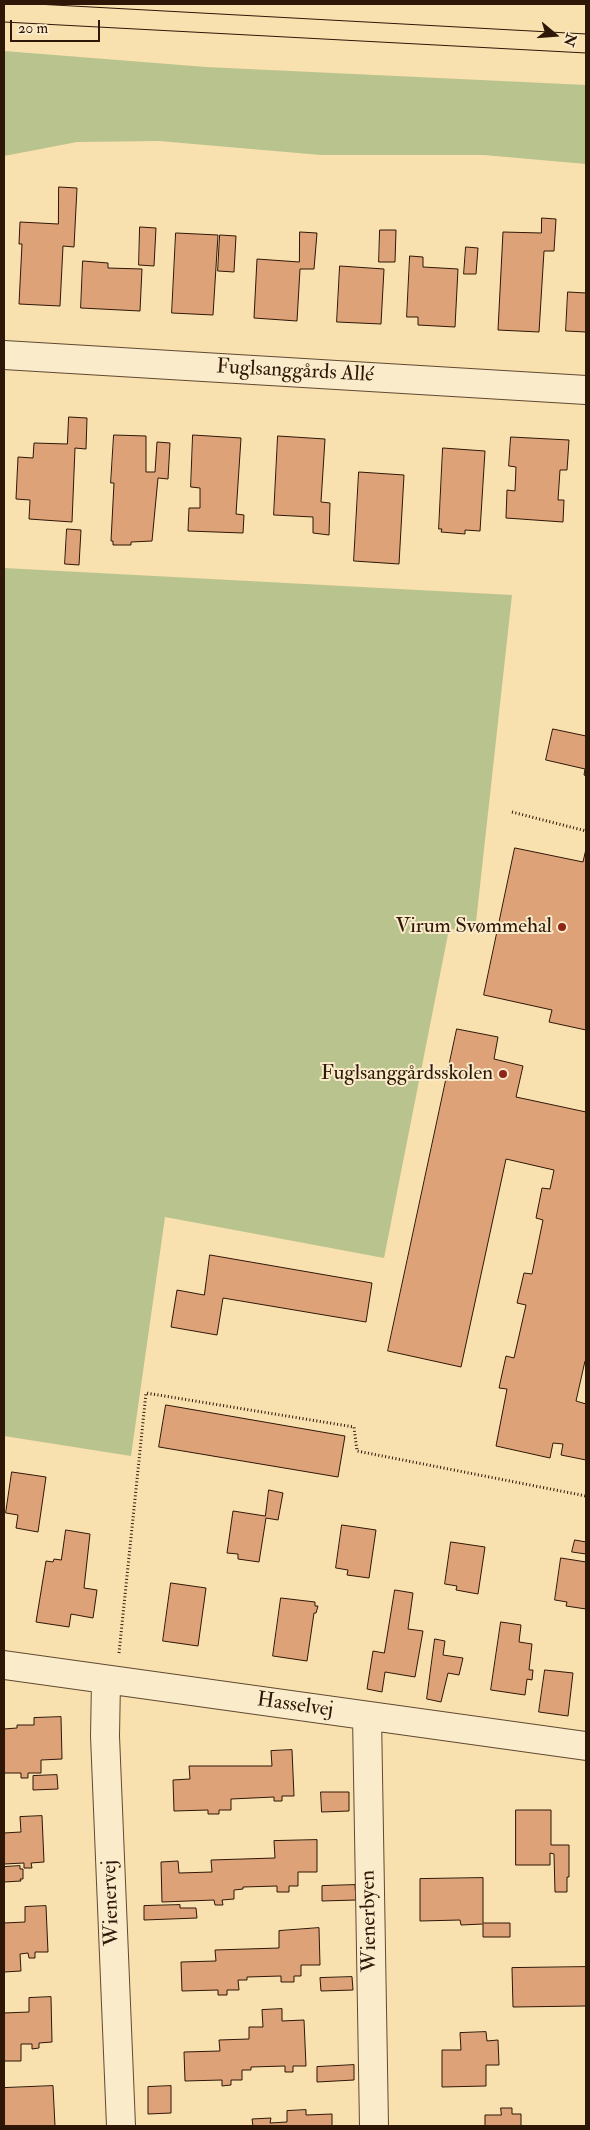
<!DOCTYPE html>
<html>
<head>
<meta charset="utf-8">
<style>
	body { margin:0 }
	#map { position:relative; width:590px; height:2130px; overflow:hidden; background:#f8e0af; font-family:"IM FELL Double Pica",serif }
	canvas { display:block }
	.frame { position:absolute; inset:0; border:5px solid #2f1707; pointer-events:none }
	.north { position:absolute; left:530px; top:10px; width:50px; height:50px; -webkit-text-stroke:4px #faebcb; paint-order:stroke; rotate:108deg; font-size:14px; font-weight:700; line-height:20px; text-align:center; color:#2f1707 }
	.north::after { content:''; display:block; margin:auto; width:18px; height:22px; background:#2f1707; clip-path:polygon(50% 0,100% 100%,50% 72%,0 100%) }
	.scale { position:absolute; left:10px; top:20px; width:90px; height:22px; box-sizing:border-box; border:2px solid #2f1707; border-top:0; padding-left:6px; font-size:15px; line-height:18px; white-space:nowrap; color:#2f1707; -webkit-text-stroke:4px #faebcb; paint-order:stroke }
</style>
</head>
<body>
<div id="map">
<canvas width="590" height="2130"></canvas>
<div class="frame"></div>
<div class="north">N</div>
<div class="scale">20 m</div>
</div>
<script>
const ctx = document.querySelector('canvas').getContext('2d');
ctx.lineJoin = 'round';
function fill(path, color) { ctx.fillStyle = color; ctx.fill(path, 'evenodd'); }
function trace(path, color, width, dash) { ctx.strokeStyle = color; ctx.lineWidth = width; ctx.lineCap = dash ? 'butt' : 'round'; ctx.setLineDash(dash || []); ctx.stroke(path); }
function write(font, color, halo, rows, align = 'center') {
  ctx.font = font + ' "IM FELL Double Pica",serif'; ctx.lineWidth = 4; ctx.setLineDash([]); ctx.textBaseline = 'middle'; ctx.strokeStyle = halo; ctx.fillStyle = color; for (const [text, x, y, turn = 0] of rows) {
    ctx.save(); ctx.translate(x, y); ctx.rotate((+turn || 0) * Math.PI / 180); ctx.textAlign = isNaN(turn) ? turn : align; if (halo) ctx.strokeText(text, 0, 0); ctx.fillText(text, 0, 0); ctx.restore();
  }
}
const green = new Path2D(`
	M4,51L206,67L586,85V164L484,155H321L159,141L77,142L4,156Z
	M4,568L512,595L475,931L449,929L384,1258L165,1217L131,1456L4,1436Z`);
const building = new Path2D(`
	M59,187L77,188L74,247L63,246L60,306L19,304L22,244H19L20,222L58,224Z
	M542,218L556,219L554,251H544L539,332L498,330L503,232L541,233Z
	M140,227L156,228L154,266L139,265Z
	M380,230H396L395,262H379Z
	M300,232L317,233L314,269H300L297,321L254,318L257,259L299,262Z
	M176,233L218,235L213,315L172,313Z
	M220,235L236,236L234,272L218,271Z
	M466,247L478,248L476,274H464Z
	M410,256L423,257V267L458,269L455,327L418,325V317H407Z
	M83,261L108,263V268L142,269L140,311L81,308Z
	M340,266L384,269L381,324L337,322Z
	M568,292L586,293V332L566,331Z
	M69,417L87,418L86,449L75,448L72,522L29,519L30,500L16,499L18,457L33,458L34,443L67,444Z
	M114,435L146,436V472H155L157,442L170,443L168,479L158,478L152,541L131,542V545H113V541H111L114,483H111Z
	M193,435L241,438L236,514L244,515L243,533L188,531L189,508H200V488L191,487Z
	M278,436L325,439L321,502L330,503L329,535L313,533V517L274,515Z
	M511,437L569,440L567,470H560L558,500H564L563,522L506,518L507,490L515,491L516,467L509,466Z
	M443,448L485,451L480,531L465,530V534L441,532L442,529H439Z
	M359,472L404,475L399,564L354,561Z
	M67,529L81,530L79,565L65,564Z
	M553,729L586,736V776L584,775L585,769L546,760Z
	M515,848L583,862L586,849V1030L549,1022L552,1010L484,995Z
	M457,1029L498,1037L494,1059L523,1066L516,1097L586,1112V1361H585L576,1401L586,1404V1460L561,1455L563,1444L553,1443L550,1458L496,1446L507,1389L499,1388L506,1356L514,1358L526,1305L517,1303L524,1273L532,1274L543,1220L536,1218L542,1188L550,1189L554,1170L506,1159L461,1367L388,1351Z
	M210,1255L372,1283L366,1322L223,1298L217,1335L171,1327L177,1290L204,1295Z
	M166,1405L345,1436L338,1477L159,1447Z
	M12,1472L46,1477L38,1532L16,1528L18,1515L6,1513Z
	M269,1490L283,1493L278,1520L266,1518L259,1562L238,1559V1554L227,1553L233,1511L265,1516Z
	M342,1525L376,1530L369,1578L347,1575L348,1570L336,1568Z
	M66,1530L90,1534L84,1588L97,1590L93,1618L71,1614L69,1627L36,1622L46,1561L53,1562L54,1559L61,1560Z
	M575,1540L586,1542V1554L572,1552Z
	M451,1542L485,1547L478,1594L456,1590L457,1586L445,1584Z
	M561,1558L586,1562V1609L566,1606L567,1602L555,1600Z
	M171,1583L206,1588L198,1646L163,1641Z
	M395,1590L413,1593L408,1629L423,1631L415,1677L385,1672L382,1692L367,1689L373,1651L384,1653Z
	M281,1598L315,1602V1606H318L316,1613H314L307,1661L273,1656Z
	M501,1622L521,1625L519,1642L532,1644L529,1670H533L532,1680L527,1679L525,1695L491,1690Z
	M435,1639L445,1641L443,1655L463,1658L459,1675L448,1673L441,1702L427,1699Z
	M545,1670L573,1673L568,1716L539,1712Z
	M61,1717L62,1759L41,1760V1773H28V1778H21V1773H4V1729L17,1728V1725H34V1718Z
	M292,1750L294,1796H282V1801H274V1797L231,1799V1810H219V1814H208V1810L174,1811L173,1780L190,1779L189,1766H272L271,1751Z
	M57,1775L58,1789L33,1790V1776Z
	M321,1792H349V1811L322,1812Z
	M516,1810H551V1845H569V1877H567V1892H555L554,1854L550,1853V1865H516Z
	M42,1816L44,1862L31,1863L32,1868H24V1863L4,1864V1833L21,1832L20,1817Z
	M317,1840V1872H298V1886H289V1892H277V1886L243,1887V1889L234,1890V1899L222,1900L223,1905H215L214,1900L162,1902L161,1862L178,1861L179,1873L212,1872L211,1860L275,1858L274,1841Z
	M20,1866V1869H23V1879H20L21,1881L4,1882V1867Z
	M483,1878V1923H510V1937H483V1924L461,1925L460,1920L420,1921V1879Z
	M355,1885L356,1900L322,1901V1886Z
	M180,1905V1908H196L197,1918L144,1920V1906Z
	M46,1906L48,1952H35V1958H29L28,1953L20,1954L21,1971L4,1972V1923L25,1922V1907Z
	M319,1928L320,1965H301V1976H294V1982H281V1976L247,1977V1980H238L239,1990H227V1995H218V1990L182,1991L181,1962L216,1961L215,1950L279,1948V1931Z
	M586,1967V2006L513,2007L512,1968Z
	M352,1977L353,1990L321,1991L320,1978Z
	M51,1997L52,2042L39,2043V2048L32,2049V2044H21V2061H4V2013L29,2012V1998Z
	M282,2009V2021L304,2020L306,2066H293V2072H285V2066L251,2067V2070H242V2080H231V2085L222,2086V2080L185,2081L184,2052L220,2051L219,2040L249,2039V2027H263L262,2010Z
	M486,2032L487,2041L498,2040L499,2065H486V2086L442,2087V2050H461L460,2033Z
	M354,2065V2080L317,2082V2067Z
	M53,2086L55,2126H4V2088Z
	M171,2086V2113L148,2114V2087Z
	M501,2108H512V2114H521V2126H485V2115H501Z
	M306,2110V2115L332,2114V2126H253L252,2119L271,2118L270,2123L287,2122V2111Z`);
const path = new Path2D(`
	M512,812L586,831
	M119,1653L146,1393L354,1427L357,1451L586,1496`);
const minor = new Path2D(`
	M4,355L586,390
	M4,1665L586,1746
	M106,1681L105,1736L121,2126
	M367,1716L374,2126`);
const tram = new Path2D(`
	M36,4L586,34
	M4,22L586,53`);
const markers = [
	[562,927,5,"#8f2418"],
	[503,1074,5,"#8f2418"]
];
const streetNames = [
	["Fuglsanggårds Allé",295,372,3],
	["Hasselvej",295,1706,8],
	["Wienervej",112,1903,-92],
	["Wienerbyen",370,1921,-91]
];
const poiNames = [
	["Virum Svømmehal",552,927],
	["Fuglsanggårdsskolen",493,1074]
];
fill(green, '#b9c38d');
fill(building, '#dda278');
trace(building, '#2f1707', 1);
trace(minor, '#614931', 30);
trace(path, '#2f1707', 3, [1, 2.5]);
trace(minor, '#faebcb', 28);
trace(tram, '#2f1707', 1);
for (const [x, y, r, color] of markers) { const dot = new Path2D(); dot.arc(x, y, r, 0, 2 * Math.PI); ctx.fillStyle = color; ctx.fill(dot); trace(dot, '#faebcb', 2); }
write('21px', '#2f1707', '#faebcb', streetNames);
write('21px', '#2f1707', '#faebcb', poiNames, 'right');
</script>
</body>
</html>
